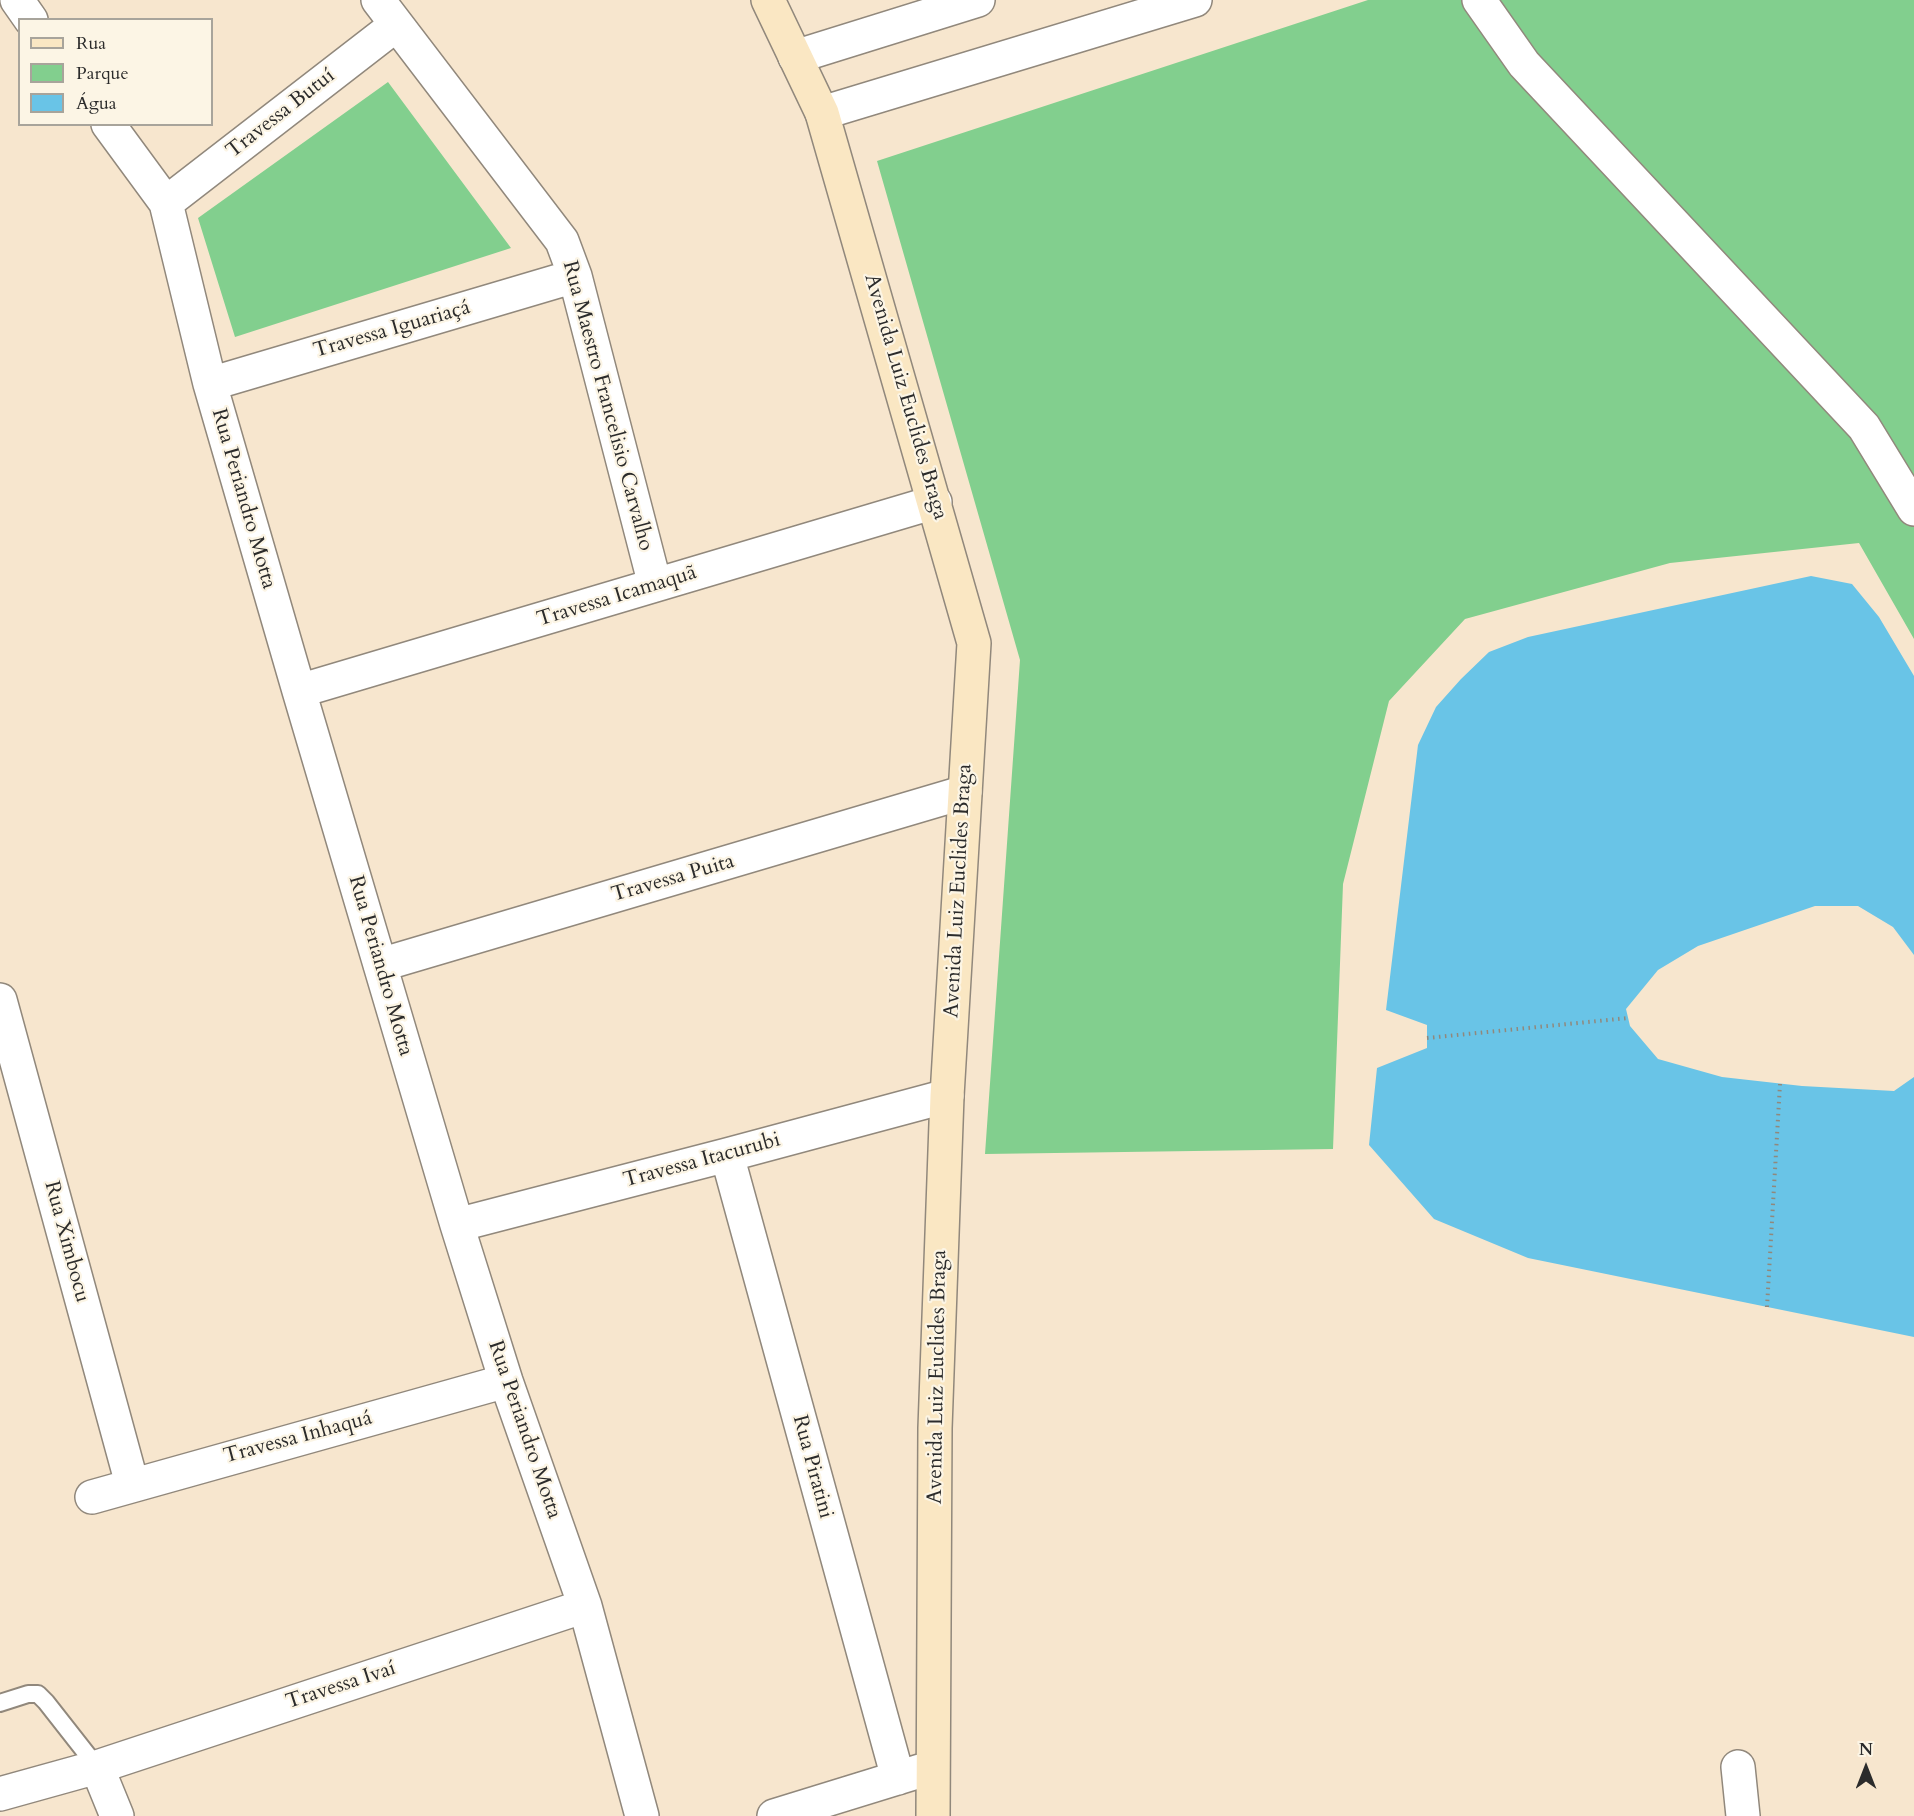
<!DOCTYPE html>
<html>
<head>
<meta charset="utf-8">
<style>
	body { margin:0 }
	#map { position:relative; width:1914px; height:1816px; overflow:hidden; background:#f7e6ce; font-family:Cardo,serif }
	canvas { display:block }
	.legend { position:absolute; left:18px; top:18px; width:195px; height:108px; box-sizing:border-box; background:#fcf5e5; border:2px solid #a8a49b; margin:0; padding:8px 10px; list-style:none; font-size:18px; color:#2b2b2b }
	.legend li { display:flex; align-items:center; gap:12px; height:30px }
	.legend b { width:30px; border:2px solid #a8a49b }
	.north { position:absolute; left:1836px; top:1738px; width:60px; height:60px; -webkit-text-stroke:4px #fcf5e5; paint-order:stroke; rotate:0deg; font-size:16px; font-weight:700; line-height:24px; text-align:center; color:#2b2b2b }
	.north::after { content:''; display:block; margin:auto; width:21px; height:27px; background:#2b2b2b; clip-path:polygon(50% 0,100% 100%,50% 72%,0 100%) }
</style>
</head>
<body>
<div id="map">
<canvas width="1914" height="1816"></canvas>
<ul class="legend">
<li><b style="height:8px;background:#fae7c3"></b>Rua</li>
<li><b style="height:16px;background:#82cf8e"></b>Parque</li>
<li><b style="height:16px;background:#69c4e7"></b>Água</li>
</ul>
<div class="north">N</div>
</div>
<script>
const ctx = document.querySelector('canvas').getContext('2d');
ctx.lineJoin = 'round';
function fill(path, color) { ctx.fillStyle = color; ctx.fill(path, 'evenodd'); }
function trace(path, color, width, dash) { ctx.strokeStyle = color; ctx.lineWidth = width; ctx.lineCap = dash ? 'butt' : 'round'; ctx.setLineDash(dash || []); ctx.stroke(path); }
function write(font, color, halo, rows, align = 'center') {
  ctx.font = font + ' Cardo,serif'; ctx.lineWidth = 4.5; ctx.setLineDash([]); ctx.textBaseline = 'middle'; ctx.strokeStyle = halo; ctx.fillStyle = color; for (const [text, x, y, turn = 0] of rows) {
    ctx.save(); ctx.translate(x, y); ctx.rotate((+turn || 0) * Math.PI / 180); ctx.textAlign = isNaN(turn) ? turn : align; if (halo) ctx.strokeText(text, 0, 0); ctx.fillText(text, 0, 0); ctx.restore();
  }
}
const green = new Path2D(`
	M1368,0H1914V639L1859,543L1670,563L1465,619L1389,701L1343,884L1333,1149L985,1154L1020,660L877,161Z
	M388,82L511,248L235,337L198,218Z`);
const water = new Path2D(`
	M1811,576L1852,584L1879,617L1914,676V955L1893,927L1858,906H1815L1698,946L1658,970L1626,1009L1630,1026L1658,1059L1722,1077L1802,1086L1894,1091L1914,1077V1337L1528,1258L1434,1219L1369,1145L1377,1068L1427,1048V1025L1386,1010L1418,745L1436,707L1461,679L1489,652L1528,637Z`);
const path = new Path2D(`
	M1427,1038L1628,1018
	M1767,1307L1780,1084`);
const service = new Path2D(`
	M0,1703L28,1694H38L46,1702L97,1767`);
const minor = new Path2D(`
	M17,0L31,20
	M378,0L562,241L575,276L655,585
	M1479,0L1524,64L1864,427L1914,509
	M795,57L978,0
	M822,113L1195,0
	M108,124L166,203L210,384L299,691L457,1225L506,1381L585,1606L642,1816
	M166,203L396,25
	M210,384L575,276
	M299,691L935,502
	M380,965L965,792
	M0,1000L132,1484
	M727,1155L898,1778
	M457,1225L727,1155L947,1096
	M92,1497L506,1381
	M97,1767L117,1816
	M1738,1767L1743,1816
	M0,1794L97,1767L585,1606
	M774,1816L920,1771`);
const secondary = new Path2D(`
	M768,0L822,113L974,643L947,1096L935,1428L933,1816`);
const streetNames = [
	["Travessa Butuí",281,114,-38],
	["Travessa Iguariaçá",392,330,-16],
	["Avenida Luiz Euclides Braga",905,397,74],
	["Rua Maestro Francelisio Carvalho",607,406,75],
	["Rua Periandro Motta",243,499,74],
	["Travessa Icamaquã",617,597,-17],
	["Travessa Puita",673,879,-16],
	["Avenida Luiz Euclides Braga",959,891,-87],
	["Rua Periandro Motta",380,966,74],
	["Travessa Itacurubi",702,1161,-15],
	["Rua Ximbocu",66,1242,75],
	["Avenida Luiz Euclides Braga",938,1377,-89],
	["Rua Periandro Motta",524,1430,71],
	["Travessa Inhaquá",298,1438,-15],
	["Rua Piratini",812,1467,75],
	["Travessa Ivaí",341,1686,-18]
];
fill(green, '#82cf8e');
fill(water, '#69c4e7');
trace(service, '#91887c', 20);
trace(minor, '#91887c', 36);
trace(secondary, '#91887c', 36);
trace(path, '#91887c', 4, [1.5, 4.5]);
trace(service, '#fff', 16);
trace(minor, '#fff', 33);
trace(secondary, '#fae7c3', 33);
write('21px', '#2b2b2b', '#fcf5e5', streetNames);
</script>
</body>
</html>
